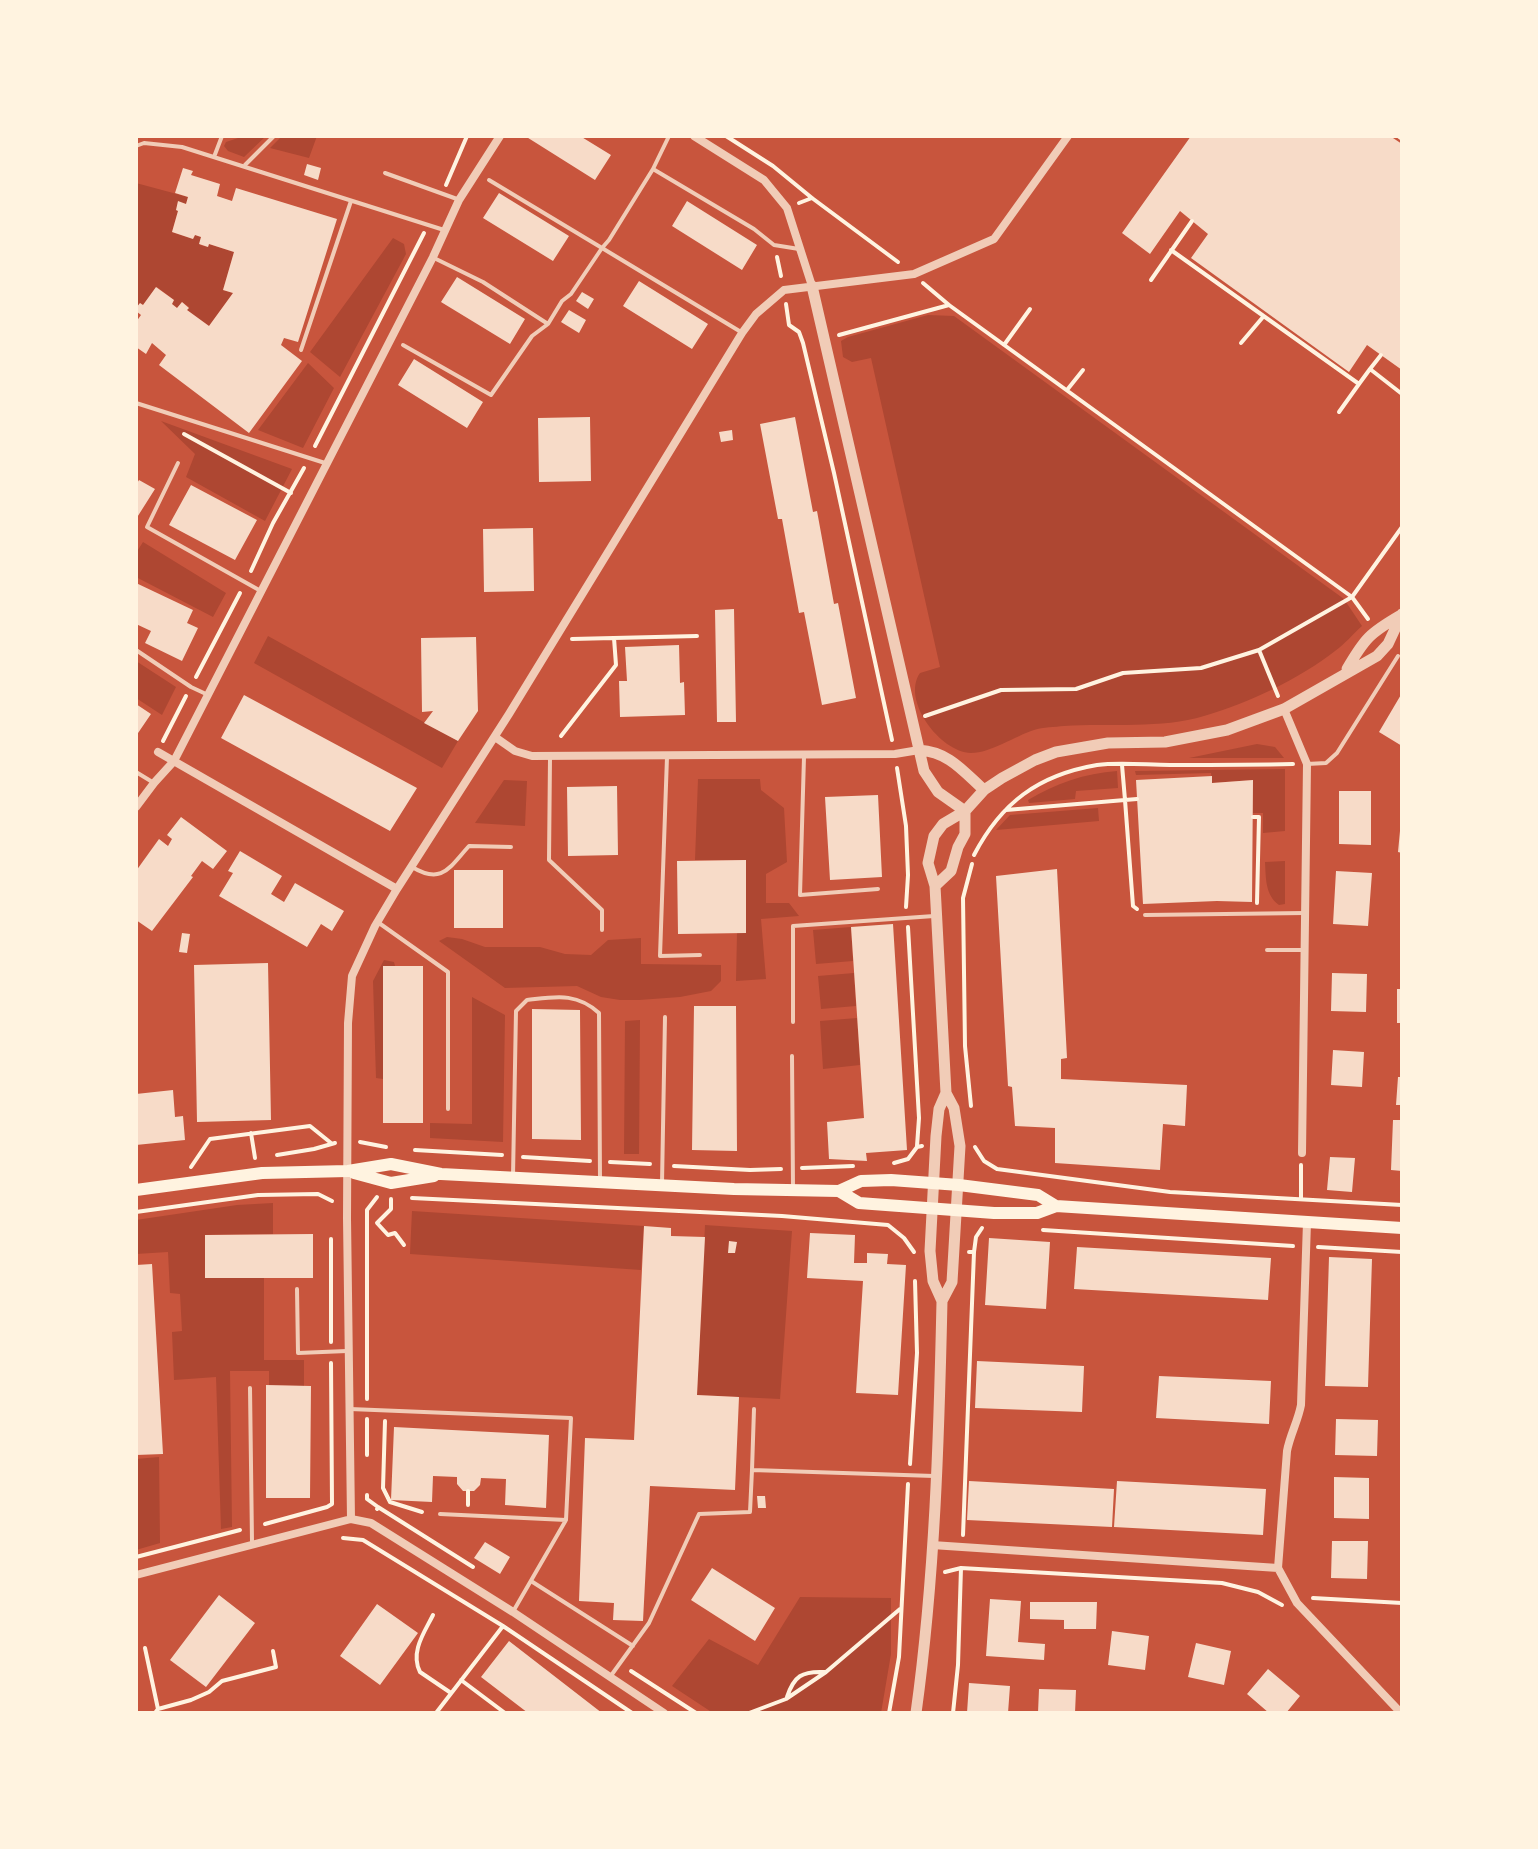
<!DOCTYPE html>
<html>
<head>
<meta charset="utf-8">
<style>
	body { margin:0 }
	#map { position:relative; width:1538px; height:1849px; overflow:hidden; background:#c8553d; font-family:Cabin,sans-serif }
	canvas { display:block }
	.frame { position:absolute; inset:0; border:138px solid #fff3e0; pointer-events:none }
</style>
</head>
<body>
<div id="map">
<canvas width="1538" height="1849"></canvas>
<div class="frame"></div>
</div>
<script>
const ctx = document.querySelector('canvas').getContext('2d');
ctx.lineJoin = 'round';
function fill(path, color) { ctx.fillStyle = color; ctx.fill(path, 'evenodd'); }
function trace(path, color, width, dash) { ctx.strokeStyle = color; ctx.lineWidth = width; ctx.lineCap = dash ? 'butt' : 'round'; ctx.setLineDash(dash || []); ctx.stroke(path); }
const green = new Path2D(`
	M244,136H266L244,157L228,151L224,146L226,142Z
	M282,136H317L309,158L270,148Z
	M136,183L188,197L186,204L178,202L176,210L178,211L172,232L193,239L195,235L201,237L200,245L208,247L209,244L234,252L223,290L233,293L209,326L187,310L189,307L182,302L177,308L172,304L174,300L157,287L143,305L140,303L136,308Z
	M393,238L404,244L406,254L340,377L310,352Z
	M928,315L954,316L1344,599L1362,626C1353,634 1345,644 1335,651C1301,678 1247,704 1204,716C1162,729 1109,723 1064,726C1055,727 1043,727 1034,730C1015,736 991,753 971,753C940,752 901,700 920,673L940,667L871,358L852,362L843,357L841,341L848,337Z
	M308,363L334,388L303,448L258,430Z
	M161,421L292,469L265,521L186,477L195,454Z
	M143,542L226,593L213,617L136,577V553Z
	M268,636L458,741L442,768L254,663Z
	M136,661L176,687L162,715L136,698Z
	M1257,744L1275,747L1284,758H1189Z
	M1285,769V831L1263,833V813H1253V780L1212,783L1211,773L1136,775L1135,771Z
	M1117,771L1118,788L1076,791L1075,799L1029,803L1028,800C1055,784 1085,773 1117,771Z
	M698,779H760L761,790L784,808L787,862L766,874V903H789L799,916L761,919L766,979L736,981L737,933L746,932V860H695Z
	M504,780L527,781L525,826L475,823Z
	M1098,808L1099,821L996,830L1010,815Z
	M1285,861V904L1279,905C1265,895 1266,878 1265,862Z
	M851,927L853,961L816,964L813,930Z
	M447,937L462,939L485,947H540L565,954L591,955L608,940L641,938V964L721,965V981L711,991L680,997L639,1000H620L601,997L577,986L505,988L439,941Z
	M384,960L394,962L395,966L383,967V1079L376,1078L373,981Z
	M854,973L856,1006L821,1009L818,976Z
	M472,997L505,1015L503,1142L430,1138V1123L472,1124Z
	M857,1018L860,1065L823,1069L820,1021Z
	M640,1020L639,1154H624L625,1021Z
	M273,1203V1234L205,1235L264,1278V1360H304V1386L269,1385V1371H230L232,1527L221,1529L216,1377L174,1380L172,1332L182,1331L180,1294L170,1293L168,1252L136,1254V1220L237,1205Z
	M412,1211L644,1226L641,1270L410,1254Z
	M705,1225L792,1231L780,1399L697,1395Z
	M159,1457L160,1543L136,1550V1459Z
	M800,1597L891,1598V1654L881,1713H713L672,1686L709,1639L758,1665Z`);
const building = new Path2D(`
	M525,136H580L611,155L595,180Z
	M1191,136H1390L1402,144V370L1367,345L1349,372L1191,258L1208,234L1180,211L1150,254L1122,233Z
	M307,164L321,168L318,180L304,175Z
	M183,168L193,171L191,175L220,184L217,196L232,201L236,188L337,219L298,342L284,338L281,345L302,361L249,433L159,365L166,355L152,343L146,354L136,347V322L141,315L136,311V308L140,303L143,305L156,287L174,300L172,304L177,308L182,302L189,308L187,310L209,326L233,293L223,290L234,252L209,244L208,247L199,244L201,237L195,235L193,239L172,232L178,211L176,210L178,201L186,204L188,197L175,193Z
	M499,193L569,236L553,261L483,218Z
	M687,201L757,245L742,270L672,226Z
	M457,277L525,319L510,344L441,302Z
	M639,281L708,324L692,349L623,306Z
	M582,292L594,299L588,309L576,301Z
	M569,310L586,320L579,333L561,322Z
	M414,359L483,402L467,428L398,385Z
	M590,417L591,481L539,482L538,418Z
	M795,417L813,512L817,511L834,604L838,603L856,698L822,705L804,612L799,613L782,519H778L760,424Z
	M732,430L733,440L721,442L719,432Z
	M139,480L155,489L136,519V485Z
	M191,485L257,520L235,560L169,525Z
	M533,528L534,591L484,592L483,529Z
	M136,583L193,610L187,623L198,628L182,661L145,643L151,631L136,624Z
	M734,609L736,722H717L715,610Z
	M476,637L478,711L458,741L424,723L433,711L422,712L421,638Z
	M679,645L680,683L684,682L685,715L620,717L619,681H627L625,647Z
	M1402,693V746L1379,732Z
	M244,695L417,788L390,831L221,738Z
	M136,704L151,714L136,736Z
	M1212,776V783L1253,780L1252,902L1217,901L1143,904L1136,780Z
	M617,786L618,855L568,856L567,787Z
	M1339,791H1371V845L1339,844Z
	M878,795L882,877L830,880L825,797Z
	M181,817L227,851L213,869L202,861L191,876L193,877L152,931L136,920V871L159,839L168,846L172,839L167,835Z
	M1400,831H1402V853L1398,852Z
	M240,851L282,876L271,894L284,902L295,883L344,911L332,931L321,924L307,947L219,896L233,873L228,871Z
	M746,860V933L678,934L677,861Z
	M1057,869L1067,1058L1061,1059V1079L1187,1085L1185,1126L1163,1124L1160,1170L1055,1163V1128L1015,1126L1012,1087L1008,1086L996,876Z
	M454,870H503V928H454Z
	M1336,871L1372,873L1368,926L1333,924Z
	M893,924L907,1150L866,1153L867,1161L829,1159L827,1122L864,1118L851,927Z
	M182,933L190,934L187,953L179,952Z
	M268,963L271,1120L197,1122L194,965Z
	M383,966H423V1123H383Z
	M1332,973L1367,974L1366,1012L1331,1011Z
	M1397,989H1402V1023H1397Z
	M694,1006H736L737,1151L692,1150Z
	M532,1009L580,1010L581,1140L532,1139Z
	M1333,1050L1364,1052L1362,1087L1331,1085Z
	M1398,1077H1402V1105H1396Z
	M173,1090L175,1117L183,1116L185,1140L136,1145V1094Z
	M1393,1120H1402V1171L1391,1170Z
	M1330,1157L1355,1158L1352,1192L1327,1190Z
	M644,1226L671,1228V1236L705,1237L697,1395L739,1397L735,1490L650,1486L643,1621L613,1620L614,1603L579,1601L585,1438L634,1440Z
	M810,1233L855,1235L854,1263H867V1253L888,1254L887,1264L906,1265L898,1395L856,1393L863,1281L807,1278Z
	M313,1234V1278H205V1235Z
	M989,1238L1050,1242L1046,1309L985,1305Z
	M729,1241L737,1242L735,1253H728Z
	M1077,1247L1271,1258L1268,1300L1074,1289Z
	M1329,1257L1372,1259L1368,1387L1325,1386Z
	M152,1264L163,1454L136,1455V1265Z
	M977,1361L1084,1366L1082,1412L975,1408Z
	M1159,1376L1271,1381L1269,1424L1156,1418Z
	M266,1385L311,1386L310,1498H266Z
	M1336,1419L1378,1420L1377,1456L1335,1455Z
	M394,1427L549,1435L546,1508L505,1505L506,1479L481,1478L480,1485L474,1491H463L457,1484V1477L433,1476L432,1502L391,1500Z
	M1334,1477L1369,1478V1519L1334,1518Z
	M969,1481L1114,1489L1112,1527L967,1520Z
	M1117,1481L1266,1489L1263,1535L1114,1527Z
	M757,1496H765L766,1508H758Z
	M1332,1541H1368L1367,1579L1331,1578Z
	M485,1542L510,1557L500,1574L474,1558Z
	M712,1568L775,1608L755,1641L691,1600Z
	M219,1595L255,1623L206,1687L170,1660Z
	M990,1599L1021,1601L1018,1642L1045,1644L1044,1660L986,1656Z
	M1030,1602H1097L1096,1629H1064V1620L1030,1619Z
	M377,1604L418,1633L380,1685L340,1656Z
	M1112,1631L1149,1636L1145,1670L1108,1665Z
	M509,1641L602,1713H528L481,1677Z
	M1196,1643L1231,1651L1224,1685L1188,1677Z
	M1268,1669L1300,1696L1286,1713H1269L1247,1694Z
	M969,1683L1010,1686L1008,1713H967Z
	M1039,1689L1076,1690L1075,1713H1038Z`);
const path = new Path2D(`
	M726,136L773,166L812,198L898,262
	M1398,136L1402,139
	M446,185L467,136
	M799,203L812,198
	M1171,250L1359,384L1370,369L1402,394
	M777,257L781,276
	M1151,280L1192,221
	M923,283L949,305L1352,597L1368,619
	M786,304L789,325L799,332L803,343L834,473L892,740
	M839,335L949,305
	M1241,343L1263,317
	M1004,345L1030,309
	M1370,369L1381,355
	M1067,390L1083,370
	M1339,412L1359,384
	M184,434L291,493
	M315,446L424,233
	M251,571L273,523L304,468
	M572,639L697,636
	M1259,650L1278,696
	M196,677L240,593
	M925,716L1001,690L1076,689L1123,673L1201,668L1259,650L1352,597L1402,527
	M561,736L616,665L614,638
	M163,741L186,696
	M1122,765L1125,800L1137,799
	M897,768L906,826L908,875L906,907
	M1006,810L1125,800L1133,906L1137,909
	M1253,817H1259L1257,903
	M974,855C1001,803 1038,775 1097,765C1120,762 1147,765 1170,765C1211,765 1252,765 1293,764
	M908,927L919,1118L917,1146
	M971,1106L965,1046L963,898L972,864
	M251,1133L255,1158
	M360,1142L386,1147
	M975,1147L984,1161L997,1169L1170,1192L1402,1205
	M415,1150L502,1155
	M277,1155L314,1149L335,1143
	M523,1157L590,1161
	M610,1162L650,1164
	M894,1163L908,1159L917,1147L922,1146
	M674,1166L750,1170L781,1169
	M191,1167L210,1139L310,1126L331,1143
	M802,1168L853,1166
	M412,1198L782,1216L888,1225L904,1238L914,1252
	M1301,1198V1165
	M391,1199V1209L377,1223L388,1235L395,1233L404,1245
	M136,1212L258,1195L318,1194L332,1201
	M1043,1230L1293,1246
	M331,1239V1342
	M1318,1247L1402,1252
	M969,1252H974L976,1237L982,1228
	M367,1399V1210L377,1197
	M385,1421L383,1488L390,1502L422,1512
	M367,1455V1419
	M910,1464L917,1353L915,1281
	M367,1495V1499L378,1507L377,1509
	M468,1505V1491
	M378,1507L473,1567
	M265,1524L327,1507L332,1504L331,1363
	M963,1535L974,1252
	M343,1538L363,1540L503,1626L632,1713
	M136,1557L240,1530
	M945,1572L961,1568L1222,1583L1258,1592L1282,1605
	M1313,1598L1402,1603
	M433,1615C424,1633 410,1652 420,1672L451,1693
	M145,1648L158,1709
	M631,1671L696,1713
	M461,1680L505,1713
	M787,1697C794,1676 802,1671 824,1672
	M155,1713L158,1709L191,1700L209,1692L222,1681L276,1667L273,1651
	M436,1713L503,1626
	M749,1713L786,1699L826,1672L900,1609
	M889,1713L899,1657L908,1484
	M953,1713L958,1665L961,1568`);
const service = new Path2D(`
	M669,136L653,169L609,240L602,248L741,332
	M136,146L144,143L182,147L444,230
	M214,157L222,136
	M245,165L274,136
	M653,169L754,229L774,245L799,249
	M385,173L457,199
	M434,258L483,282L548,324L562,301L571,294L602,248L489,180
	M403,345L491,395L532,336L548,324
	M301,350L351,201
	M136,403L325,463
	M178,463L147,527L259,590
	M136,650L191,687L206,694
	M667,757L660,956L700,955
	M804,757L800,895L878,889
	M550,758L549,860L602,910V930
	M1307,764L1326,763L1337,753L1398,656
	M136,772L154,783
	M412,867C442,885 449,868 469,846L511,847
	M1145,915L1305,913
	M379,923L448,972V1109
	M1267,950H1304
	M793,1022V926L934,916
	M792,1056L793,1188
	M513,1176L516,1011L527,1000C555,997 576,992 599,1013L600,1180
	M662,1183L665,1017
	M297,1289L298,1353L347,1351
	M250,1388L252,1542
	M350,1409L571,1418L566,1520L514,1610
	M752,1470L754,1409
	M440,1514L566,1520
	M531,1581L633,1646
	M610,1677L649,1623L699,1514L750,1512L752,1470L934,1476`);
const minor = new Path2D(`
	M694,136L764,180L787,208L812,286
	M1284,709L1307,764L1302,1153
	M495,737L515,751L532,756L895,754L919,750
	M158,752L397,889
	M136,807L154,783L174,761L433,257L459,200L500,136
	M351,1519L347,1218L348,1023L352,976L375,926L397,889L509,714L742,333L756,314L784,290L914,274L994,239L1068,136
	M932,1545L1278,1568
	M1278,1568L1287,1451C1290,1435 1298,1421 1301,1405L1307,1222
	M1278,1568L1297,1603L1401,1713
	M136,1575L351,1519L371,1523L513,1612L664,1713`);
const tertiary = new Path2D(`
	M812,286L924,771L938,792L965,811
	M1347,669C1365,638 1370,633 1401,615
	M919,750C949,752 963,771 984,790
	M935,886L951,871L958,847L965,834V811
	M942,1301L933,1281L930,1251L936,1136L939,1109L946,1093L935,886L928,863L934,836L943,824L965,811L984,790L1002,778L1035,760L1056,752L1108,743L1165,742L1227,730L1284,709L1377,656L1388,644L1402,614
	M916,1713C935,1576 939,1438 942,1301L952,1282L960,1146L954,1108L946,1093`);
const secondary = new Path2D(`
	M354,1173L391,1183L434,1176
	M136,1190L262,1173L348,1171L391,1164L441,1174L734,1189L839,1191L861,1181L891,1180L959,1185L1038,1195L1056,1206
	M839,1191L859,1203L994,1213H1037L1056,1206L1402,1228`);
fill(green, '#ae4732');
fill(building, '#f7dbc8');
trace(path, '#fff3e0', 4);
trace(service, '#f1ccb7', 4);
trace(minor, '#f1ccb7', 8);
trace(tertiary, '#f1ccb7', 11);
trace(secondary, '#fff3e0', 12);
</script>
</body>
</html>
